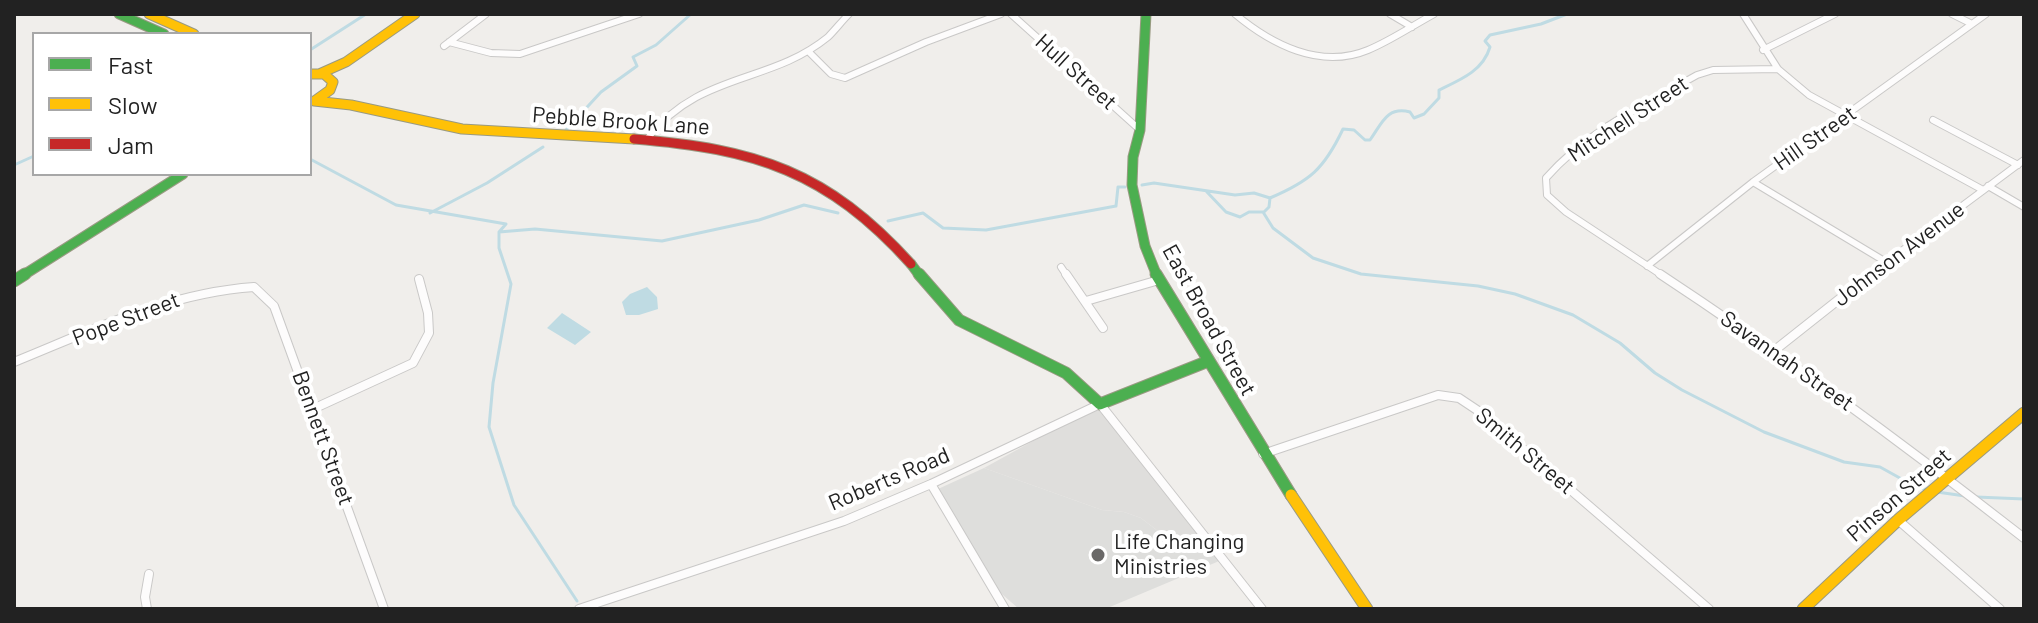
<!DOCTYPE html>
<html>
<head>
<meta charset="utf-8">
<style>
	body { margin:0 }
	#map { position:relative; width:2038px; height:623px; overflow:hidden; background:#f0eeeb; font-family:Barlow,sans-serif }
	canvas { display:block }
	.frame { position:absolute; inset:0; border:16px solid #222; pointer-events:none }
	.legend { position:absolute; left:32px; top:32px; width:280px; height:144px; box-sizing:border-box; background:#fff; border:2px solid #a7a7a7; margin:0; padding:10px 14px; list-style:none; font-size:24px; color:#222 }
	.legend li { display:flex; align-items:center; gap:16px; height:40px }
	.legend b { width:40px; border:2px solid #a7a7a7 }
</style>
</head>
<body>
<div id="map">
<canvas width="2038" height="623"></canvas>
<div class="frame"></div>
<ul class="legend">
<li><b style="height:10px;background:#4caf50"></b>Fast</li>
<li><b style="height:10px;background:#ffc107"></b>Slow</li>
<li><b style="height:10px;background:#c62828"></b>Jam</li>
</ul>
</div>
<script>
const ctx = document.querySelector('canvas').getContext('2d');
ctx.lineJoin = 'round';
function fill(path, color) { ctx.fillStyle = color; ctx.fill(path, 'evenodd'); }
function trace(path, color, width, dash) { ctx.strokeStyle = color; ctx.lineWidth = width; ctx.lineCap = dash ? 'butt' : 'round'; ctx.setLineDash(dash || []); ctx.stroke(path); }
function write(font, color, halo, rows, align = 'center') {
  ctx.font = font + ' Barlow,sans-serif'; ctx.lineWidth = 8; ctx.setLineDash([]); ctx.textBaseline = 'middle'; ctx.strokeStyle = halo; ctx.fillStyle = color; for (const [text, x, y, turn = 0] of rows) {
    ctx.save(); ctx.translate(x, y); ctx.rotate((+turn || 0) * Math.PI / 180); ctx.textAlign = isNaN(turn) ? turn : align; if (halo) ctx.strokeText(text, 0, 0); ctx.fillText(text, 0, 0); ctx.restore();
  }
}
const residential = new Path2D(`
	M1100,404L1211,548L1196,551L1180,548L1141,518L1124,512L1102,510L984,468Z`);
const religious = new Path2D(`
	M984,468L1102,510L1124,512L1141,518L1180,548L1196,551L1211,548L1224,559L1105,609H1019L995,588L938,489Z`);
const water = new Path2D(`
	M647,287L657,297L658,309L639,315H626L622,302L630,294Z
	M562,313L591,332L575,345L547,328Z`);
const stream = new Path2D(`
	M310,50L366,14
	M566,130L601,92L637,66L633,57L656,45L691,14
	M310,159L396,205L506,224L499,232V248L511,284L493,383L489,427L514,505L577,601
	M14,165L34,156
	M1142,185L1154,183L1235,195L1254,193L1270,198C1310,181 1324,169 1343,129L1354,130L1365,140H1370C1382,123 1387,106 1410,112L1414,118L1424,114L1439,98V90C1460,80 1483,71 1490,47L1485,41L1490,35L1541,24L1567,14
	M1206,191L1226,212L1240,217L1249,212H1263L1273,228L1313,258L1361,274L1478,286L1515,294L1573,315L1620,343L1655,373L1682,390L1764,432L1844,462L1880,467L1916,487L1929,490
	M1264,212L1269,207L1270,198
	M430,213L487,183L543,147
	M888,221L923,213L943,228L986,230L1116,206L1118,187H1125
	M499,232L535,229L662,241L759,220L804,205L838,213
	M1937,492L1965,496
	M1976,497L2024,499`);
const streetFar1 = new Path2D(`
	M1011,14L1140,130
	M1235,14C1271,44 1320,70 1368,50C1390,41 1412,26 1434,14
	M1390,14L1412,27
	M1743,14L1778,69L1809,95L1983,190
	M1952,14L1972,24
	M449,42L491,53L520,54L639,14
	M444,46L486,14
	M1763,50L1835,14
	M808,51L831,74L845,78L926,42L1001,14
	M1933,120L2018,165
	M647,139C700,71 769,85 828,37C835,30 842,21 849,14
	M1753,182L1886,262
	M1988,186L2024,207
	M1647,266L1753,182L1986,14
	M1061,267L1067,276
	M1663,276L1566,212L1547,195L1546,178C1587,131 1644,105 1697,75L1713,70L1778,69
	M1868,276L2024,160`);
const street = new Path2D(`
	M1066,274L1103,328
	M1660,274C1786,357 1905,445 2024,538
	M1086,301L1159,280
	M1775,350L1871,274
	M14,362C93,330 168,293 254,287L274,306L384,609
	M313,409L413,363L429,333L428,313L419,279
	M1263,454L1438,395L1459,398L1480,412L1709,609
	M931,484L1005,609
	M1898,520L2000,609
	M147,609L145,597L149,574
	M579,609L844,521L931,484L1100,404L1262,609`);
const fastFar1 = new Path2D(`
	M119,14L164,34
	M1146,14L1140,130L1133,157L1132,185L1145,246L1157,276
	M911,264L920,276
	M22,276L183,174`);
const fast = new Path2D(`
	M919,274L959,320L1066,373L1100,404L1206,362
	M1156,274L1291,495
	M14,281L25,274`);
const slowFar1 = new Path2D(`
	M149,14L194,34
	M310,74H324L333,82L330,90L316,100
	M319,74L346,62L415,14
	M314,101L351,105L462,129L634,139`);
const slow = new Path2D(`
	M1291,495L1367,609
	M1803,609L1898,520L2024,413`);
const jam = new Path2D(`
	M634,139C756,149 827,171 911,264`);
const markers = [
	[1098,555,8,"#6a6968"]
];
const streetNames = [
	["Hull Street",1076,72,42],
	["Mitchell Street",1628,119,-33],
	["Pebble Brook Lane",621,121,4],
	["Hill Street",1815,138,-35],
	["Johnson Avenue",1899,254,-37],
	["Pope Street",126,319,-21],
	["East Broad Street",1209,320,61],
	["Savannah Street",1787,361,35],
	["Bennett Street",323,438,70],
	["Smith Street",1525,451,40],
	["Roberts Road",889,479,-23],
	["Pinson Street",1899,495,-41]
];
const poiNames = [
	["Life Changing",1114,542],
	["Ministries",1114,567]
];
fill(residential, '#dfdedc');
fill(religious, '#dededc');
fill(water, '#bfdbe3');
trace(stream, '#bfdbe3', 3);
trace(streetFar1, '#c9c8c7', 8);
trace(street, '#c9c8c7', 10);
trace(fastFar1, '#999a82', 11);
trace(fast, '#999a82', 13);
trace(slowFar1, '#999a82', 11);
trace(slow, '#999a82', 13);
trace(jam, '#999a82', 11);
trace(streetFar1, '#fdfcfc', 6);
trace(street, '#fdfcfc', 8);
trace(fastFar1, '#4caf50', 9);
trace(fast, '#4caf50', 11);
trace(slowFar1, '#ffc107', 9);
trace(slow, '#ffc107', 11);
trace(jam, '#c62828', 9);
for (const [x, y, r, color] of markers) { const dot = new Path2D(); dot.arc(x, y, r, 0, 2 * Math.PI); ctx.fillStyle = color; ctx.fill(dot); trace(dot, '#fff', 3); }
write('22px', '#222', '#fff', streetNames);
write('22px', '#222', '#fff', poiNames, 'left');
</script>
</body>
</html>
